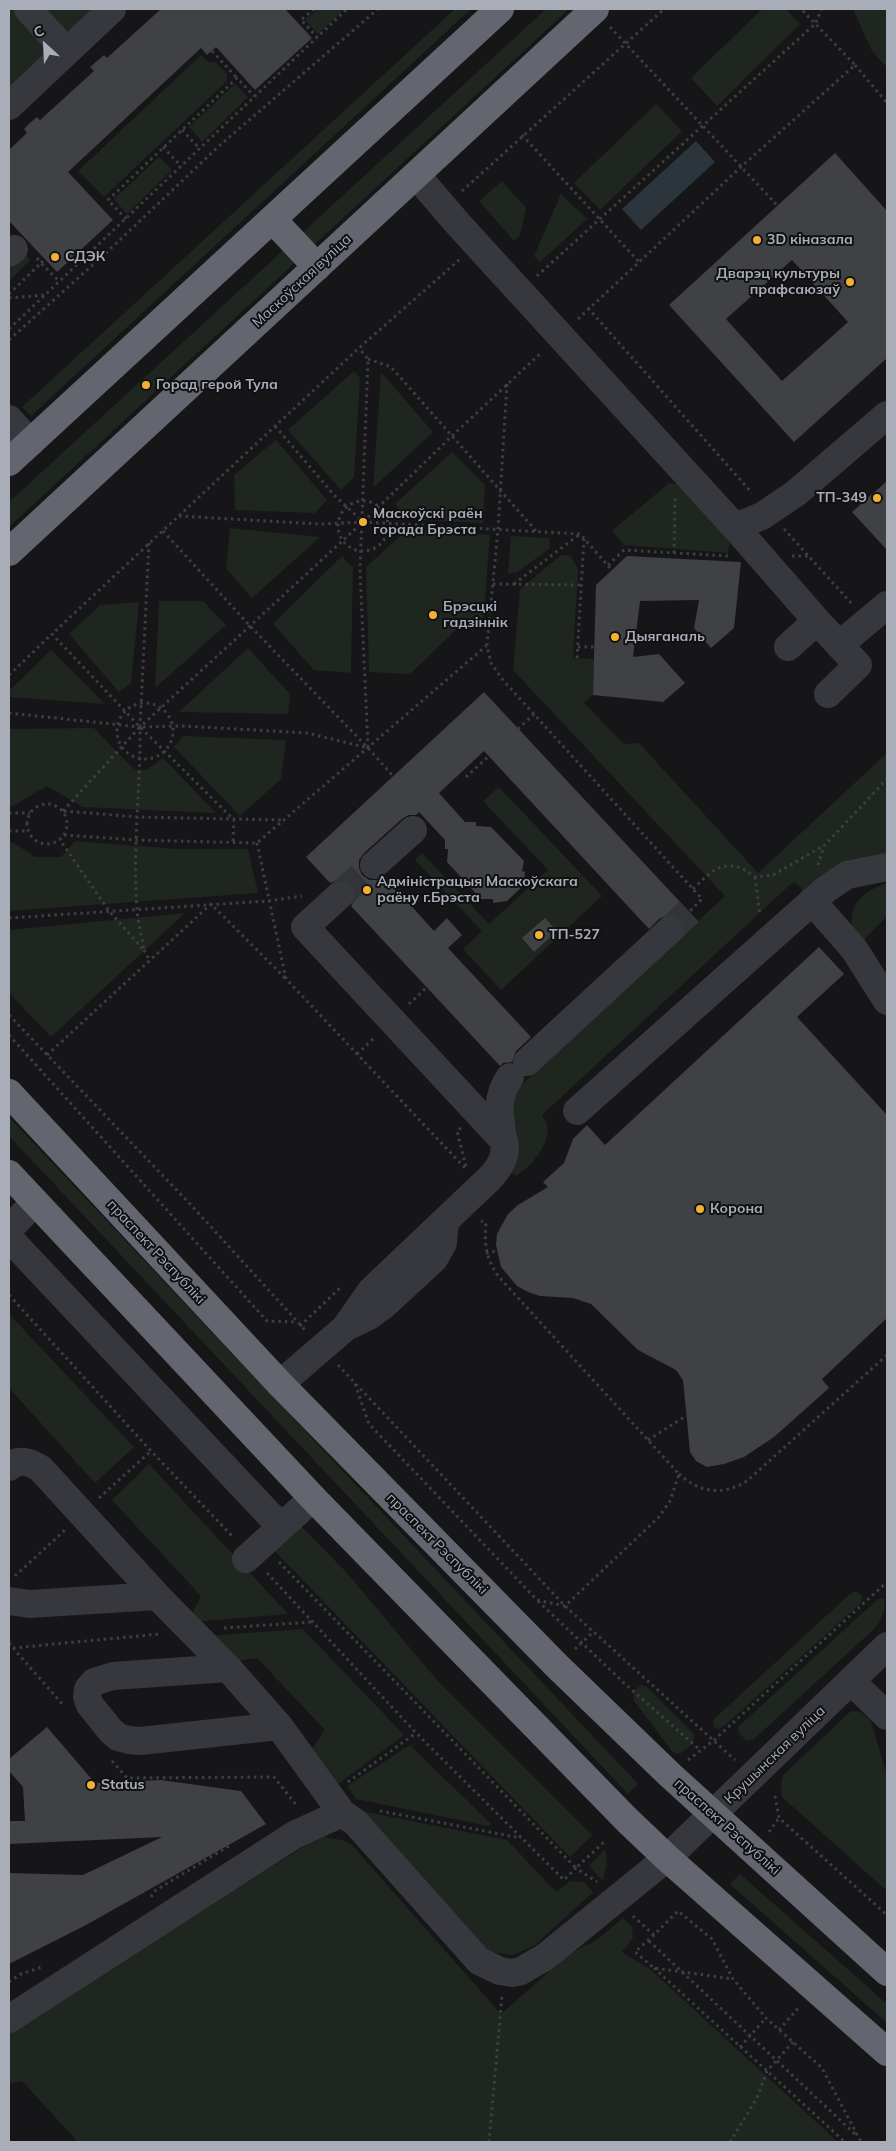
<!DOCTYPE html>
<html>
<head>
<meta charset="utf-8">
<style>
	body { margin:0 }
	#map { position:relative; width:896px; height:2151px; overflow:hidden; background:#161618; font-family:Mulish,sans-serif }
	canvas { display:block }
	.frame { position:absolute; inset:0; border:10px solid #a8adb8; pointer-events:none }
	.north { position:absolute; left:20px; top:20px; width:50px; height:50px; -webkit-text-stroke:4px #111113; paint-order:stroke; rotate:335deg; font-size:14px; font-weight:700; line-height:20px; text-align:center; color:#a8adb8 }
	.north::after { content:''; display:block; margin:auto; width:18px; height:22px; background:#a8adb8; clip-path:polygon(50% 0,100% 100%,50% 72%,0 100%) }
</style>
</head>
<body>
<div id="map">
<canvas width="896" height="2151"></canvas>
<div class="frame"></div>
<div class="north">С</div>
</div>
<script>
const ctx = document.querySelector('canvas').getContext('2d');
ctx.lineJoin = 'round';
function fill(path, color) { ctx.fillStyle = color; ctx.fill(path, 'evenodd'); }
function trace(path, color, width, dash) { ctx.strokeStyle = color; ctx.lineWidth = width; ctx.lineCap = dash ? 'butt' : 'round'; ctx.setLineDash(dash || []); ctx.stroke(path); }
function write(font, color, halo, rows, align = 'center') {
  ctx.font = font + ' Mulish,sans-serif'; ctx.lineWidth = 4; ctx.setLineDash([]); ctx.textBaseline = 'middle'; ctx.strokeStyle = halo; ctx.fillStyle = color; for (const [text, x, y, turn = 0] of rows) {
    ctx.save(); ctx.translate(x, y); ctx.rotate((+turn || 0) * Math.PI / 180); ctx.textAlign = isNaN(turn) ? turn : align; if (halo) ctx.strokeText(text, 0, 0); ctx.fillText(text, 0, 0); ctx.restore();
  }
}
const green = new Path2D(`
	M9,9H102L9,96Z
	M318,9H345L318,34L305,20Z
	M455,9H471L31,416L22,407Z
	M546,9H569L9,527V502Z
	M762,9H786L800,24L717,106L691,78Z
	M853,9H887V68L872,51Z
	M201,55L208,62H216L227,74V81L104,197L78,171Z
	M235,84L248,97L202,142L189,127Z
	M656,104L682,131L600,210L574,183Z
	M159,157L172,170L127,214L114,199Z
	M502,181L526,208L520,235L514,241L479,201Z
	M561,194L587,219L540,262L534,256Z
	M23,252L31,260L9,281V265Z
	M354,371L360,378L354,477L341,490L288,430Z
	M381,372L433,432L373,488Z
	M276,440L327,500L315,513L235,510L234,475Z
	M452,452L485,485L483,523L407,519L395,504Z
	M669,483L685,485L730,538L728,553L624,545L612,531Z
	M230,528L320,537L252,598L226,568Z
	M408,529L490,535L483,624L458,628L410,674L369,672L366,567Z
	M511,536L550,538L549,549L516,573H508Z
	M561,555L571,556L578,570L573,658L594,659L593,695L584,703L624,744L639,743L758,873L887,753V857L804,891L794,881L542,1115C544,1118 547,1122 547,1126C551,1143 531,1167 517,1175L510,1173L518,1150L517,1130L513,1121L511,1105L519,1087L725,896L513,670L520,589Z
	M342,556L353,568L351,673L314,670L273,624Z
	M159,601H203L226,625L155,688Z
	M139,602L131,683L119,692L69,634L100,605Z
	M248,648L290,694L288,714L179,712Z
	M51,650L105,704L9,697V691Z
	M94,728L134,769L147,770L163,758L216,813L83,807L47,786L13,806H9V729Z
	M183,736L286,740L281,779L240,816L174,747Z
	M499,787L602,896L501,990L463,949L482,931L415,860L422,853L489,924L548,870L483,801Z
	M75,841L177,849H248L258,893L9,911V842L14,843L35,857H61Z
	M887,883V916L860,944C857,938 853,932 852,925C848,903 868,889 887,883Z
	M185,913L51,1037L9,993V930Z
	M9,1117L638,1784L628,1794L9,1136Z
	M9,1314L134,1447L95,1483L9,1388Z
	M149,1464L288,1614L193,1622L190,1617L201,1596L112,1500Z
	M295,1520L347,1573L436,1679L592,1835L570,1857L268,1544Z
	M856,1591L862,1596L861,1603L724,1726L718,1729L714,1727L713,1722L715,1718L850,1594Z
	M883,1598C888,1607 880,1621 874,1629L753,1740L746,1741L738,1731L739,1726L878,1599Z
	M303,1629L404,1735L337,1785L310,1752L325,1730L257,1658L230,1662L207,1636Z
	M641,1685L646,1686L694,1734C695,1743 685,1753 676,1754L672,1751L634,1701L633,1691Z
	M851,1711L861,1712L871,1721L887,1776V1891L782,1797L781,1784L783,1775Z
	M410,1745L491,1824L489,1826L356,1799L347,1786Z
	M357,1810L507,1840L556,1892L570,1881L584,1882L593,1892L535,1945L513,1955L489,1952Z
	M324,1837L342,1840L351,1844L501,2014L569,1954L595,1941L623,1918L632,1926L633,1938L622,1952L650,1969L838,2142H78L22,2081L13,2083L9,2081V2031L306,1845Z
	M605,1849L607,1862L603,1881L589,1866Z
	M740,1874L887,2004V2023L730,1884Z`);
const water = new Path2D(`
	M696,141L715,162L641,230L622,209Z`);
const building = new Path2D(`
	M161,9H285L312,38L255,90L216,47L207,55L201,48L68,172L113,220L57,272L9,221V150L27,133L24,129L30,123L37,117L40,120L94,71L90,67L104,55L107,58Z
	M835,153L887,211V358L794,442L669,305ZM792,260L848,322L782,381L726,319Z
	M887,481V550L852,512Z
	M627,556L741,562L734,628L711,648L694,628L699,600L640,601L633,657L659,654L685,683L663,702L593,695L596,585Z
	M484,692L698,921L685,933V926L681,919L675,915H667L659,919L649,929L484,751L439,793L465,822H476V826L491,827L524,861L522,871L525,872L524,885L507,901L493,903V899H481L447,862L448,849H445V840L419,812L416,815H409L403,818L364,853L359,860V868L362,875L369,880H377L385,877L434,931L447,918L462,935L448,948L531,1037L516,1051L512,1062L503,1063L500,1066L351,906L355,899V892L351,884L344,880H337L330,883L306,857Z
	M545,918L557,931L534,952L522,938Z
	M819,947L844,974L797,1017L887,1115V1318L822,1379L829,1388L774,1437L744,1457L724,1464L707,1467L696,1461L690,1452L683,1380L676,1370L638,1350L591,1304L573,1298L540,1296L528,1292L517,1286L501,1267L496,1245L497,1234L508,1214L518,1205L548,1187L543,1182L564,1163L573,1139L587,1125L605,1145Z
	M47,1727L95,1783L160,1780L241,1791L266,1824L86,1925L9,1964V1873L83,1875L162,1837L9,1844V1821H25L23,1787L9,1771V1759Z`);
const minorTunnel = new Path2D(`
	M340,895L374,865
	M670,930L689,912`);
const path = new Path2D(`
	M314,9L301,20L317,37
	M610,27L777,205
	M212,51L237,78
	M855,65L887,103
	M182,130L200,149
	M522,135L639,262
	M163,147L181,166
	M462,191L664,9
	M126,219L108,200L237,78L254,96
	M37,258L41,263L45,259
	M537,276L815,24L822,9
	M9,294L41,263L60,282
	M9,298L45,295
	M588,308L752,493
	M578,319L742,166L855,65L801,9
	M9,329L347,9
	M9,340L106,253L219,146L378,9
	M368,359L391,367L537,532
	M507,384L498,529L487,645L491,663L502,679L702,899L689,912
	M338 526a25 25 0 1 1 50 0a25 25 0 1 1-50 0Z
	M179,516L320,524L363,522L334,495L275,426
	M363,522L580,534L612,570
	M784,529L852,604
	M163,531L250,626L368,748L360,569L368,359L359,348
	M149,543L140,727L363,522L453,435L542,352
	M674,553L675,498
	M792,556H808
	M608,565L624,550L728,556
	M493,584L581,585
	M514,584L580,534
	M578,647H594
	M577,658L584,539
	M9,675L52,634
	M117 731a28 28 0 1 1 56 0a28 28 0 1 1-56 0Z
	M9,713L140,727C141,788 132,848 137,909C138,923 142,937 144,950L109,911L60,840
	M518,729L534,714
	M466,777L489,756
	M27 824a20 20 0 1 1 40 0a20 20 0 1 1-40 0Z
	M63,811L140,727L183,726L307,733L368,748L393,776
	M64,811L138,817L282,820
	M9,813H30
	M9,831H28
	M64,835L136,840L257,843L486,646
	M233,841L234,820L140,727L52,634L359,348L459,260
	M257,843L286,979L465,1168
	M818,865L824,846L887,779
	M755,877L760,916
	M693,889C715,867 728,856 755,877L773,875L823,846
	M9,918L268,901L302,896
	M144,950L150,961
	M409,1004L427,987
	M9,1015L190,1204L306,1331
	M9,1035L267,1321L296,1322
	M357,1054L376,1036
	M47,1055L211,904L285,978
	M461,1128L457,1131L466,1167
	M486,1253L497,1251
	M9,1295L151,1451L233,1537
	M300,1326L342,1286
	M338,1365L565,1606L735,1760
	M355,1384L369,1424L537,1600L565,1606L659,1517L670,1501L679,1474L498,1276C486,1258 484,1244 486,1223L481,1221
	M648,1440L686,1416
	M679,1474C700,1493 722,1496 747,1481L887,1355
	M99,1498L151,1451
	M279,1562L576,1868L604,1842
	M267,1573L416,1733L564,1880L576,1868L597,1882
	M15,1576L65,1530
	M538,1601L624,1683L700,1750
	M224,1628L312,1622
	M9,1643L13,1648L160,1634
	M13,1648L64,1706
	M575,1649L593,1632
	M688,1760L713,1741L887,1582
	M112,1761L127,1778L274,1777L297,1806
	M348,1782L416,1733
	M775,1796L779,1818L887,1915
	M380,1811L521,1838
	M769,1832L779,1818
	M151,1897L156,1890L229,1846
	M633,1916L654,1935L678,1911L712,1939L733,1979L766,2018L822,2068L861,2142
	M654,1935L635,1952L654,1968L733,1979
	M649,1941L856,2135
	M654,1968L845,2142
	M9,1982L21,1974L42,1967
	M779,2030L800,2006
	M740,2047L766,2018
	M489,2142L502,1996
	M730,2142L757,2098L767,2071L793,2042`);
const minor = new Path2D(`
	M28,9L66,51
	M9,106L112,9
	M416,175L459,225L735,527L762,516L796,493L887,415
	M9,253L14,249
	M9,419L30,443
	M735,527L817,621L788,647
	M817,621L858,665L828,694
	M839,645L887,605
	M374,865L413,830
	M812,901L854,949L887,1001
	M527,1062L670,930
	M577,1111L825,890L847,875L887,867
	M504,1141C499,1117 495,1098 510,1077
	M9,1229L35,1202
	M9,1238L281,1527
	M350,1325L369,1316L384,1305L434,1259L443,1243L445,1221
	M280,1384L345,1328L371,1291L490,1178C500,1167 507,1156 504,1141L305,927L340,895
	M9,1467C19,1458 30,1462 41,1469L157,1596L228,1668L279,1726L342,1813
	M246,1559L313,1498
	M9,1601L29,1604L157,1596
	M228,1668L113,1676L94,1682L88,1689L87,1697L90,1705L111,1731L118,1737L129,1740L140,1741L279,1726
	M851,1681L887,1716
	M9,2019L294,1835L342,1813L356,1823L479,1961L500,1971L512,1973L521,1971L545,1957L667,1858L887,1646`);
const highway = new Path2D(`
	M273,220L317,267
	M9,462L500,9
	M9,552L595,9
	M9,1093L280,1384L557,1666L670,1775L887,1972
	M9,1174L313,1498L627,1820L667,1858L887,2052`);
const markers = [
	[757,240,5,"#f2b134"],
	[55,257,5,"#f2b134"],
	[850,282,5,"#f2b134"],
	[146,385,5,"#f2b134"],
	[877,498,5,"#f2b134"],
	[363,522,5,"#f2b134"],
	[433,615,5,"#f2b134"],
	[615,637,5,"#f2b134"],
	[367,890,5,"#f2b134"],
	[539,935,5,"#f2b134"],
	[700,1209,5,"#f2b134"],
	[91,1785,5,"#f2b134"]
];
const poiNames = [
	["3D кіназала",767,240],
	["СДЭК",65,257],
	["Дварэц культуры",840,274,"right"],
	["прафсаюзаў",840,290,"right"],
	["Горад герой Тула",156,385],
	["ТП-349",867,498,"right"],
	["Маскоўскі раён",373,514],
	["горада Брэста",373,530],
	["Брэсцкі",443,607],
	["гадзіннік",443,623],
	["Дыяганаль",625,637],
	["Адміністрацыя Маскоўскага",377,882],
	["раёну г.Брэста",377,898],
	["ТП-527",549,935],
	["Корона",710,1209],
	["Status",101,1785]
];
const streetNames = [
	["Маскоўская вуліца",302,281,-43],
	["праспект Рэспублікі",156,1252,47],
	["праспект Рэспублікі",437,1544,45],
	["Крушынская вуліца",775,1755,-44],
	["праспект Рэспублікі",727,1827,42]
];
fill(green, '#1e261f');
fill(water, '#2c353c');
fill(building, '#404145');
trace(minorTunnel, '#333438', 28, [28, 14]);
trace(path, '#3d3f44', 3, [2.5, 4]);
trace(minor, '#37383d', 28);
trace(highway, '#63666e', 28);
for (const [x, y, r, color] of markers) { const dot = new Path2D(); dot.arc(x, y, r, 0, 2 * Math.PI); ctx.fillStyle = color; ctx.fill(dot); trace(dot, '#111113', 2); }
write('bold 14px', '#a8adb8', '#111113', poiNames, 'left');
write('14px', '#a8adb8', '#111113', streetNames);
</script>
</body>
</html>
